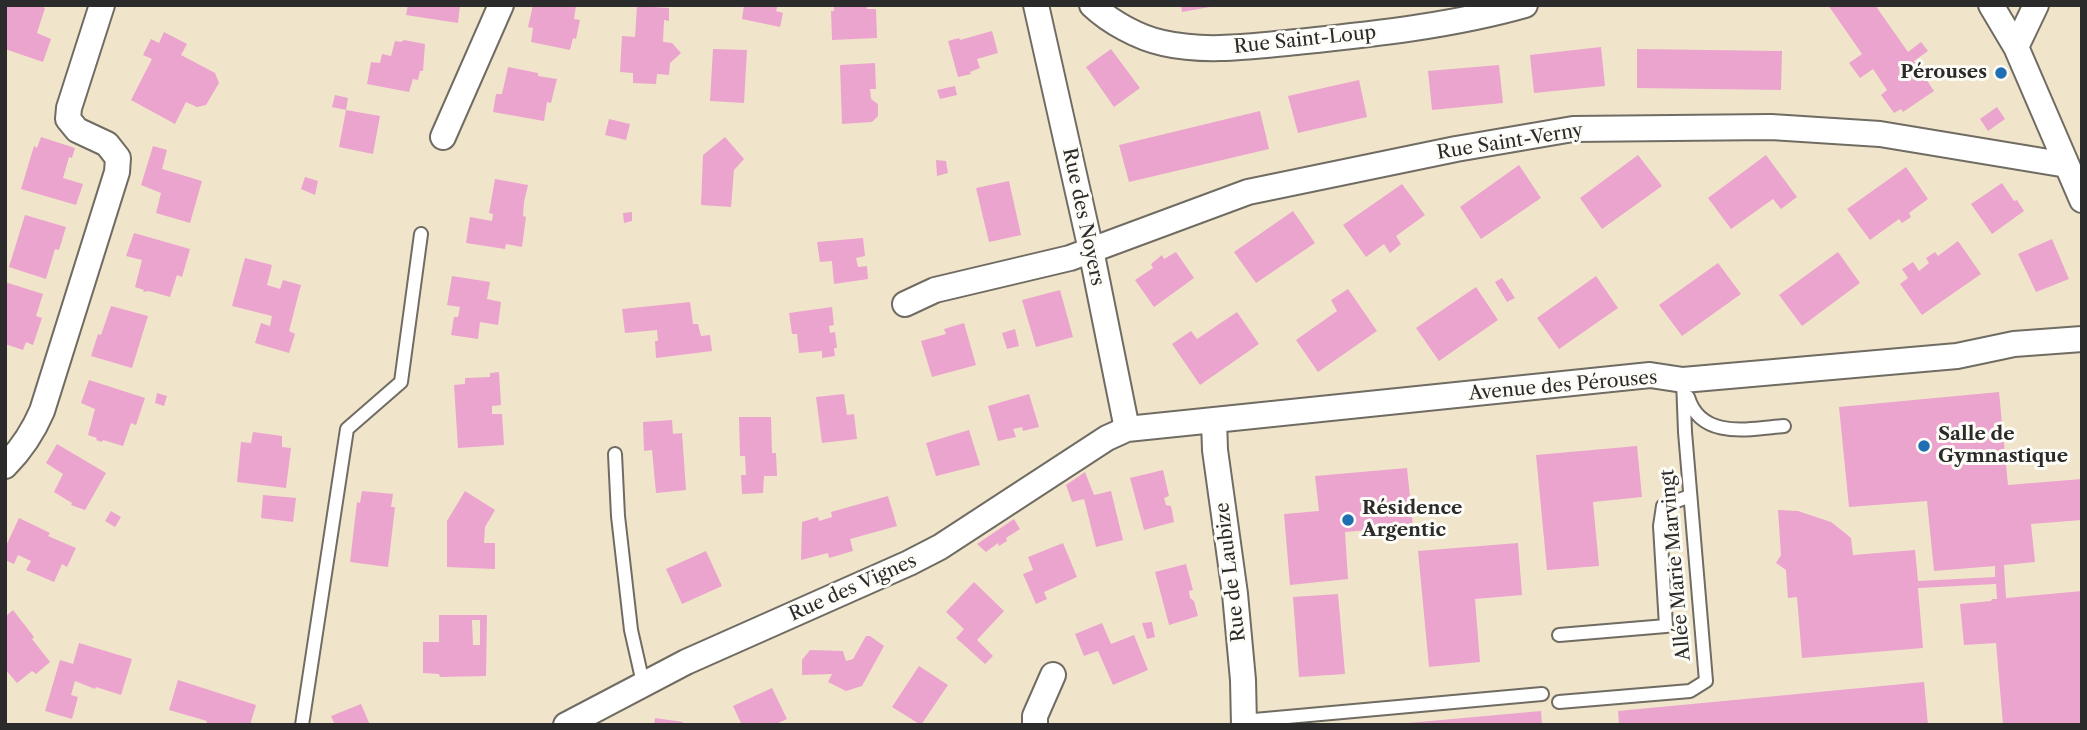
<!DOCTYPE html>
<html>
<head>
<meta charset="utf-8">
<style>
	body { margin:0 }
	#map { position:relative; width:2087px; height:730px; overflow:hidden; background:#f0e5ca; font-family:"Libre Caslon Text",serif }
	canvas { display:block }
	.frame { position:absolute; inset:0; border:7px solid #2b2b2b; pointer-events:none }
</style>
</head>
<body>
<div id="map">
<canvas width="2087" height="730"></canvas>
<div class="frame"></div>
</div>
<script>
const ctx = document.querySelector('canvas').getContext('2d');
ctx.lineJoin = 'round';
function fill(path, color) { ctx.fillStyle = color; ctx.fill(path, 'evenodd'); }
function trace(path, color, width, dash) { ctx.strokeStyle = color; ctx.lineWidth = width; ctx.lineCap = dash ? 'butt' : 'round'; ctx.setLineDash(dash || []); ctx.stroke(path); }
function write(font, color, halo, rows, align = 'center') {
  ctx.font = font + ' "Libre Caslon Text",serif'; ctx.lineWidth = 6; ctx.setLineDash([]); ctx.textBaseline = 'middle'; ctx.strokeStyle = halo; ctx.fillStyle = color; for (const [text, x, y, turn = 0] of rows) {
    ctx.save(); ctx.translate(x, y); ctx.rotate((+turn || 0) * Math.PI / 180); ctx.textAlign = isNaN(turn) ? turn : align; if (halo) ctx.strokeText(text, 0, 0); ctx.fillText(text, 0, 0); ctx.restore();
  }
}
const building = new Path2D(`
	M5,5H39L45,8L37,33L51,39L43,62L5,49Z
	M408,5H460L458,23L406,15Z
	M533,5L576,6L574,19L580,20L576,39L573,38L570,50L531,42L533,28L528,27Z
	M744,5H778L776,11L783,13L780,27L742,19Z
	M834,5H867V9H876L877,38L832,40L831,11H834Z
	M1181,5H1210V7L1182,12Z
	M1828,5H1875L1908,52L1921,42L1928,51L1914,61L1934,91L1903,112L1901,109L1894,113L1881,95L1887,90L1873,69L1860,78L1849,63L1862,54Z
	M637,6L669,8V21L664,20L663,42L672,43L681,53L670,63L669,75L657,74L656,84L633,83V73L620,72L622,36L635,37Z
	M992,31L998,53L977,59L980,68L970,72L971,74L958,77L948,41L959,38L960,40Z
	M164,32L187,44L181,55L215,73L219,83L206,105L197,107L186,102L175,124L131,100L152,59L143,55L151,39L159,43Z
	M404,40L425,44L423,71H420L418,80L413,79L409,92L367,84L371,62L380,63L382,54L391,56L395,41L401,42Z
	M1601,47L1605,86L1534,93L1530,55Z
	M713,49L747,50L744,103L710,101Z
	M1111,49L1140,88L1114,107L1086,67Z
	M1637,49L1782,51L1781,90L1637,88Z
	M875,63L876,89H870L871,99L878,104V116L872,122L842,124L840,65Z
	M1499,65L1503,103L1432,110L1428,71Z
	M508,67L538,73V76L557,79L551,103L547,102L544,121L493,112L496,94H502Z
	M1359,80L1367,117L1298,133L1288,96Z
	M955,86L957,95L940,99L937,90Z
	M335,95L348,98L346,110L332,107Z
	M1997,107L2005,119L1988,131L1980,119Z
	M346,110L380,116L373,154L339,147Z
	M1260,111L1269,149L1129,182L1119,145Z
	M609,119L630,124L626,140L605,135Z
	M41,137L75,148L72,158L69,157L63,178L83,184L76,205L21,189L34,146L37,148Z
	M725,137L744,159L734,170L731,207L701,205L703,155Z
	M153,146L167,150L162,169L202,181L190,223L156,213L161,193L141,185Z
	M1638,155L1662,186L1602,229L1580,198Z
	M1766,155L1797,197L1781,209L1773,199L1731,229L1708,198Z
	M936,160L946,161L948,173L937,176Z
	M1519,165L1541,198L1481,239L1460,207Z
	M1906,167L1928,199L1909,213L1911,217L1902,223L1899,219L1870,240L1847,209Z
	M305,177L318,181L315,195L301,189Z
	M495,179L528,185L524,202L523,216L526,217L522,247L506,244L505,249L466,243L470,217L492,221L493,214L489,213Z
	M1009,181L1021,235L989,242L976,188Z
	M2002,183L2014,201L2017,200L2024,211L1992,234L1971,204Z
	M1402,184L1425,215L1396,236L1401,244L1390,253L1384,244L1366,257L1343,225Z
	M1293,211L1315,243L1256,283L1234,252Z
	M632,212V221L624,223L623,213Z
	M25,215L66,227L59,250L55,249L46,279L9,267Z
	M134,233L190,249L182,277L177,275L170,297L149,291L143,292L144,290L135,287L142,260L126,256Z
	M863,238L865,256L856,258L858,267L867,266L868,279L834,284L832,261L820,262L817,242Z
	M2052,239L2069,279L2036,292L2018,254Z
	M1958,241L1981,274L1922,315L1900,284L1908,278L1902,269L1913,262L1919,271L1929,263L1926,258L1935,252L1938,256Z
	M1176,252L1194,278L1154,307L1135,280L1153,268L1151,264L1162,255L1164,259Z
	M1838,252L1860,283L1802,326L1779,295Z
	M245,258L272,265L267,285L280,289L283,280L301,285L289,331L295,334L289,353L255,343L261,323L270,326L272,316L232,306Z
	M1718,263L1741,294L1682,336L1659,305Z
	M452,276L490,282L487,299L501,302L498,325L480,322L478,339L451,335L454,317H458L460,307L447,305Z
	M1596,276L1618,308L1559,349L1537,318Z
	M1502,278L1515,298L1507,302L1495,282Z
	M5,282L43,294L36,316L42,318L33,345L26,342L23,350L5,344Z
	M1476,287L1498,320L1439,361L1416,328Z
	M1348,289L1377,331L1318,372L1296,340L1337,311L1331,300Z
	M1060,290L1073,337L1036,347L1022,300Z
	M690,302L693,324H698L701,336L710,335L712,351L656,358L655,341H658L657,330L625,333L622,309Z
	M111,306L148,316L132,368L91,356L98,334L101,335Z
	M832,307L834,325L829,326L830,333L835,332L837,348H834L835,356L822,358V351L799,353L797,334H792L789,313Z
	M1237,312L1259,344L1200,385L1172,344L1191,331L1197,339Z
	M964,323L976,365L932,377L921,341L946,334L944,329Z
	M1015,329L1019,346L1007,349L1002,333Z
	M499,372L501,405L492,406V414H502L504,445L458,448L454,385L465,384V378L490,377V373Z
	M89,380L145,398L136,425L131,423L123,446L103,440L102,442L96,440L97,438L88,435L95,409L81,403Z
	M1999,392L2008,485L2082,479V520L2031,524L2035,562L2004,565L2006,598L2082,591V725H2003L1996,643L1964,645L1960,604L1991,601L1992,599H1997L1996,584L1918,588L1923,648L1802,658L1797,597L1788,598L1786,570L1776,563L1781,555L1778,510L1798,511L1831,522L1845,533L1851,538L1853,555L1915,550L1918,581L1995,577V566L1934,571L1927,501L1849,507L1839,407Z
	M157,393L167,396L164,406L155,403Z
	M844,394L847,415L854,414L857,439L822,443L816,397Z
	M1029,394L1039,427L1023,431L1022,427L1013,429L1016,437L998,441L988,406Z
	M739,417H771L772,453H776L777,476H764L763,493L742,494L741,475H746L745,456H740Z
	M672,420L673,434L682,433L686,490L656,493L652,450L644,451L643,422Z
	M969,430L980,465L936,476L926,443Z
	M253,432L282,436V447L291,448L286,488L237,482L241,442L251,443Z
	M57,444L106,473L85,510L71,505L72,503L54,492L63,474L46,463Z
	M1637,446L1642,497L1593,502L1599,566L1547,570L1536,455Z
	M1407,468L1413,526L1345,532L1348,579L1290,585L1284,514L1319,511L1315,476Z
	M1163,470L1169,496L1164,498L1166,505L1171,506L1174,522L1144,530L1130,478Z
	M1085,472L1094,495L1111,491L1123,540L1096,547L1084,499L1072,502L1066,485Z
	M362,491L393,494L391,507H395L388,567L350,562L357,502L360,503Z
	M465,491L495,510L485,527L484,543H495V569L447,567V521Z
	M263,495L296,498L293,522L261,518Z
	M888,496L897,526L850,539L853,551L829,558L828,553L801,560L802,522L818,517L819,521L832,517L831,512Z
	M111,511L121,517L115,527L105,521Z
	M19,518L50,533L48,536L76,548L67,567L62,564L54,582L26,570L31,561L18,555L14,564L5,560V548Z
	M1014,519L1020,529L1006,538L1007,541L999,546L998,543L986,552L977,544Z
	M1063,543L1077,577L1044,592L1047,599L1036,604L1023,574L1033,570L1028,557Z
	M1518,543L1522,595L1475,599L1480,662L1429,667L1418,551Z
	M706,551L722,586L682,604L666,569Z
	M1186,564L1193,590L1189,591L1190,598L1194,601L1198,616L1169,625L1155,572Z
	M974,582L1004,611L977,640L993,656L985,664L956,638L964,629L946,612Z
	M1338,594L1345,674L1299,677L1293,597Z
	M13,610L34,637L32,639L50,662L36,674L32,671L17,683L5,669V617Z
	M439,615H487L486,676L440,677L439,674L423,673V642H439ZM472,620H480V645H473Z
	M1152,622L1155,637L1147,639L1142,623Z
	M1102,623L1111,644L1134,635L1148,670L1113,685L1098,651L1084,656L1075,634Z
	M866,636H870L884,646L862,686L846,691L828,682L832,674L802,675V660L810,650L843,651L846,661L853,659Z
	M79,643L132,659L121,695L96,687L95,689L75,681L71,695L78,697L72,719L45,711L60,660L73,664Z
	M919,666L948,685L921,725L892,707Z
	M178,680L256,705L250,725H206L207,721L169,710Z
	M1924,682L1928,725H1619L1618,711Z
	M772,688L787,719L774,725H736L741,723L733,706Z
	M361,704L370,725H335L331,716Z
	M1541,711L1542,725H1408V723Z
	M655,718L683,722L682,725H654Z`);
const service = new Path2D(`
	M1688,397C1701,440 1749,429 1784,426
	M615,454L618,516L631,630L643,683
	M1559,635L1666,626L1660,526L1663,506L1690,496
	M1559,702L1690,691L1706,681L1685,432L1683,380
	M1243,721L1542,694
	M302,725L347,429L401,382L421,234`);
const minor = new Path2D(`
	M1036,5L1091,250L1127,429
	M1092,5C1110,22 1139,38 1163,43C1206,53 1253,46 1297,42C1373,34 1451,26 1525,5
	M1991,5L2016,47L2082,200
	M2016,47L2036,5
	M443,137L501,5
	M905,304L935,290L1070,258L1248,192L1456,149L1573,129L1771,127L1880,134L2067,165
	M1214,420L1215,450L1235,594L1243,680L1244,725
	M5,466C22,449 33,432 42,411L117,172L118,158L107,144L77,130L68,119L69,108L102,5
	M566,725L686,662L909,563L940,547L1107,438L1127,429L1650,375L1683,380L1957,356L2014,344L2082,339
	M1035,725V716L1053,675`);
const markers = [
	[2001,73,7,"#1f6fb2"],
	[1924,446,7,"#1f6fb2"],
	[1348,520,7,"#1f6fb2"]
];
const streetNames = [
	["Rue Saint-Loup",1305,40,-6],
	["Rue Saint-Verny",1510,142,-9],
	["Rue des Noyers",1083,217,78],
	["Avenue des Pérouses",1563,386,-5],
	["Allée Marie Marvingt",1676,565,-95],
	["Rue de Laubize",1231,572,-97],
	["Rue des Vignes",853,588,-24]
];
const poiNames = [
	["Pérouses",1987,73,"right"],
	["Salle de",1938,435],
	["Gymnastique",1938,457],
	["Résidence",1362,509],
	["Argentic",1362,531]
];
fill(building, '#eba4ce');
trace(service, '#706c63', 16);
trace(minor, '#706c63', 28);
trace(service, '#fff', 12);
trace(minor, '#fff', 24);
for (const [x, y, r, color] of markers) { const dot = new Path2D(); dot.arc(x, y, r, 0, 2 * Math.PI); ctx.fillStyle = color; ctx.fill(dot); trace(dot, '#fdfcf7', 2.5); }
write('19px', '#2b2b2b', '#fdfcf7', streetNames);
write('bold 19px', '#2b2b2b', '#fdfcf7', poiNames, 'left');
</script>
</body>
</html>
